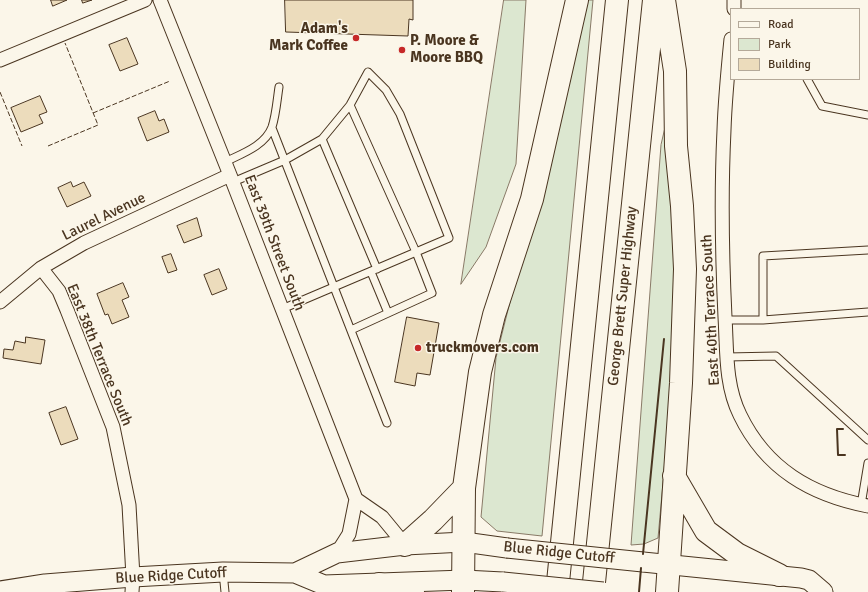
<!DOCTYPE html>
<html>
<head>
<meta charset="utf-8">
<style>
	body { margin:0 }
	#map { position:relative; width:868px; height:592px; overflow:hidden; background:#fbf6e9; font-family:Signika,sans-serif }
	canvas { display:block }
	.legend { position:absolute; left:730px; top:8px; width:130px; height:72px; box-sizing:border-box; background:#fbf6e9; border:1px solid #b4a999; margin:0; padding:5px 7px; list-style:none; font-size:12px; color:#4a3520 }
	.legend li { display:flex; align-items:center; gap:8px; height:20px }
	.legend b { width:20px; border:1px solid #b4a999 }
</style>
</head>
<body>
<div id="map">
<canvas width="868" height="592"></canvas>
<ul class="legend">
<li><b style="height:5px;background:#fbf6e9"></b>Road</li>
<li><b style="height:11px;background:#dce7d0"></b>Park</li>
<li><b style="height:11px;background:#ecdcbc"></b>Building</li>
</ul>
</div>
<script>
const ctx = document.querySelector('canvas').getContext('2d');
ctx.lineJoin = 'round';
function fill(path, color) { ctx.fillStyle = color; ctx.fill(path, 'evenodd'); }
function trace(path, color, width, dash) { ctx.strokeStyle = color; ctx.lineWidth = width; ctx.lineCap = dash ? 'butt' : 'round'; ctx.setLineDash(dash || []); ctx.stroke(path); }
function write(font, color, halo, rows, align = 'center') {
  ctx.font = font + ' Signika,sans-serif'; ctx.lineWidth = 3; ctx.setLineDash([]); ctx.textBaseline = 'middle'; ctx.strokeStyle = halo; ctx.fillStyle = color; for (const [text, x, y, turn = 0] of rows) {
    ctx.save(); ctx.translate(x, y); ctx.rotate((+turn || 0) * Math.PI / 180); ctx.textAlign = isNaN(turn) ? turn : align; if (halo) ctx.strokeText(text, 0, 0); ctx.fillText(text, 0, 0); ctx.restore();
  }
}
const green = new Path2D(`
	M504,0H526L516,164L486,247L461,284Z
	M586,0H593L542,536L497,531L481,517L496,358Z
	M668,115L678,317L658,538L644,544L631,545L661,145Z`);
const building = new Path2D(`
	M51,0H67L53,6Z
	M82,0H92L83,3Z
	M285,0H413V20L409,19L408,36L286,32Z
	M127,38L138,64L120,71L109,45Z
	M40,96L47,112L39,115L43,123L21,132L11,108Z
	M155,111L159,121L164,119L169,132L147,141L138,118Z
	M71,182L73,187L84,182L91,196L67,207L58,188Z
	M197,218L202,236L184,243L177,226Z
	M171,254L177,270L168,273L162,257Z
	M219,269L227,289L212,295L204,275Z
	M123,283L129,297L122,300L129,317L112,324L108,314L105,315L97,294Z
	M407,317L439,323L430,375L417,373L415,386L395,382Z
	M26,337L45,340L41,364L3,358L4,349L13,350L15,341L25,343Z
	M66,407L78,439L61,445L49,413Z`);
const service = new Path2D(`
	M807,79L822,106L868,115
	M350,105L416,252L432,293L351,330
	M272,128L387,423
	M322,139L377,269
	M225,162C241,154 265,146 272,127C276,115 277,100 279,87
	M233,182L285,160L322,139L350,105L368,72L386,90L400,114L449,238L282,309
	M371,272L388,313
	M725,320H763L868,312
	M763,320V256L868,250
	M727,357L776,356L868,440
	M861,505L868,463
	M223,572L225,592`);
const minor = new Path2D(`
	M160,0L230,175L356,499L349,534L337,553
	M734,9V0
	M731,39C728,69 725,99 724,130C721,192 722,255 725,317C727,350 725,385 740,415C766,469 811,495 868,506
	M0,60L145,0
	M41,268L59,291L67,310L113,427L129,505L133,577L132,592
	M0,302L41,268L84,243L230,175
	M356,499L382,517L405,545`);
const secondary = new Path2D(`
	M643,562L801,578L809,580L823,592
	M295,573L337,553L405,545L464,542L507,548
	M0,591L45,584L133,577L223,572L295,573L324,585L464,580L503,582`);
const motorway = new Path2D(`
	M664,0L675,71L676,146L682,206L685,269L681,383L667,592
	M674,476L706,531L737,554L779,575
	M405,545L433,520L464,488
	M379,584L413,592
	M463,592L464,488L480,372L494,315L532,199L577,0
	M557,592L617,0
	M593,592L654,0`);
const secondaryBridge = new Path2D(`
	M507,548L643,562
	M503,582L603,592`);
const fence = new Path2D(`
	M0,92L22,146
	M93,113L170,81
	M48,146L98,125L65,43`);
const wall = new Path2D(`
	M843,429H837L838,455H845
	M643,554L664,339
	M639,592L641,568`);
const markers = [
	[356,38,4,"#c62828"],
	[402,50,4,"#c62828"],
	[418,348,4,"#c62828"]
];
const poiNames = [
	["Adam's",348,29,"right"],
	["Mark Coffee",348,46,"right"],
	["P. Moore &",410,41],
	["Moore BBQ",410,58],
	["truckmovers.com",426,348]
];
const streetNames = [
	["Laurel Avenue",104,217,-26],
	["East 39th Street South",274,243,69],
	["George Brett Super Highway",623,296,-84],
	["East 40th Terrace South",711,310,-93],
	["East 38th Terrace South",99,355,68],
	["Blue Ridge Cutoff",559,553,6],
	["Blue Ridge Cutoff",171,576,-3]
];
fill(green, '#dce7d0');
trace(green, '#887966', 1);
fill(building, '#ecdcbc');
trace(building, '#4a3520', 1);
trace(service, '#4a3520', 9);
trace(minor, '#4a3520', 15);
trace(secondary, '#4a3520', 21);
trace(motorway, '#4a3520', 24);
trace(service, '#fbf6e9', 7);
trace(minor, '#fbf6e9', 13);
trace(secondary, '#fbf6e9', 19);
trace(motorway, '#fbf6e9', 22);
trace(secondaryBridge, '#4a3520', 21, []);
trace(secondaryBridge, '#fbf6e9', 19);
trace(fence, '#4a3520', 1, [5, 2]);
trace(wall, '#4a3520', 2);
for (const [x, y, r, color] of markers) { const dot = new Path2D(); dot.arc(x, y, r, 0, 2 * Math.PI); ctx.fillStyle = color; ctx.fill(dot); trace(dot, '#fbf6e9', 1.5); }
write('bold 15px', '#4a3520', '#fbf6e9', poiNames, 'left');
write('15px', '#4a3520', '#fbf6e9', streetNames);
</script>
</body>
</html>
